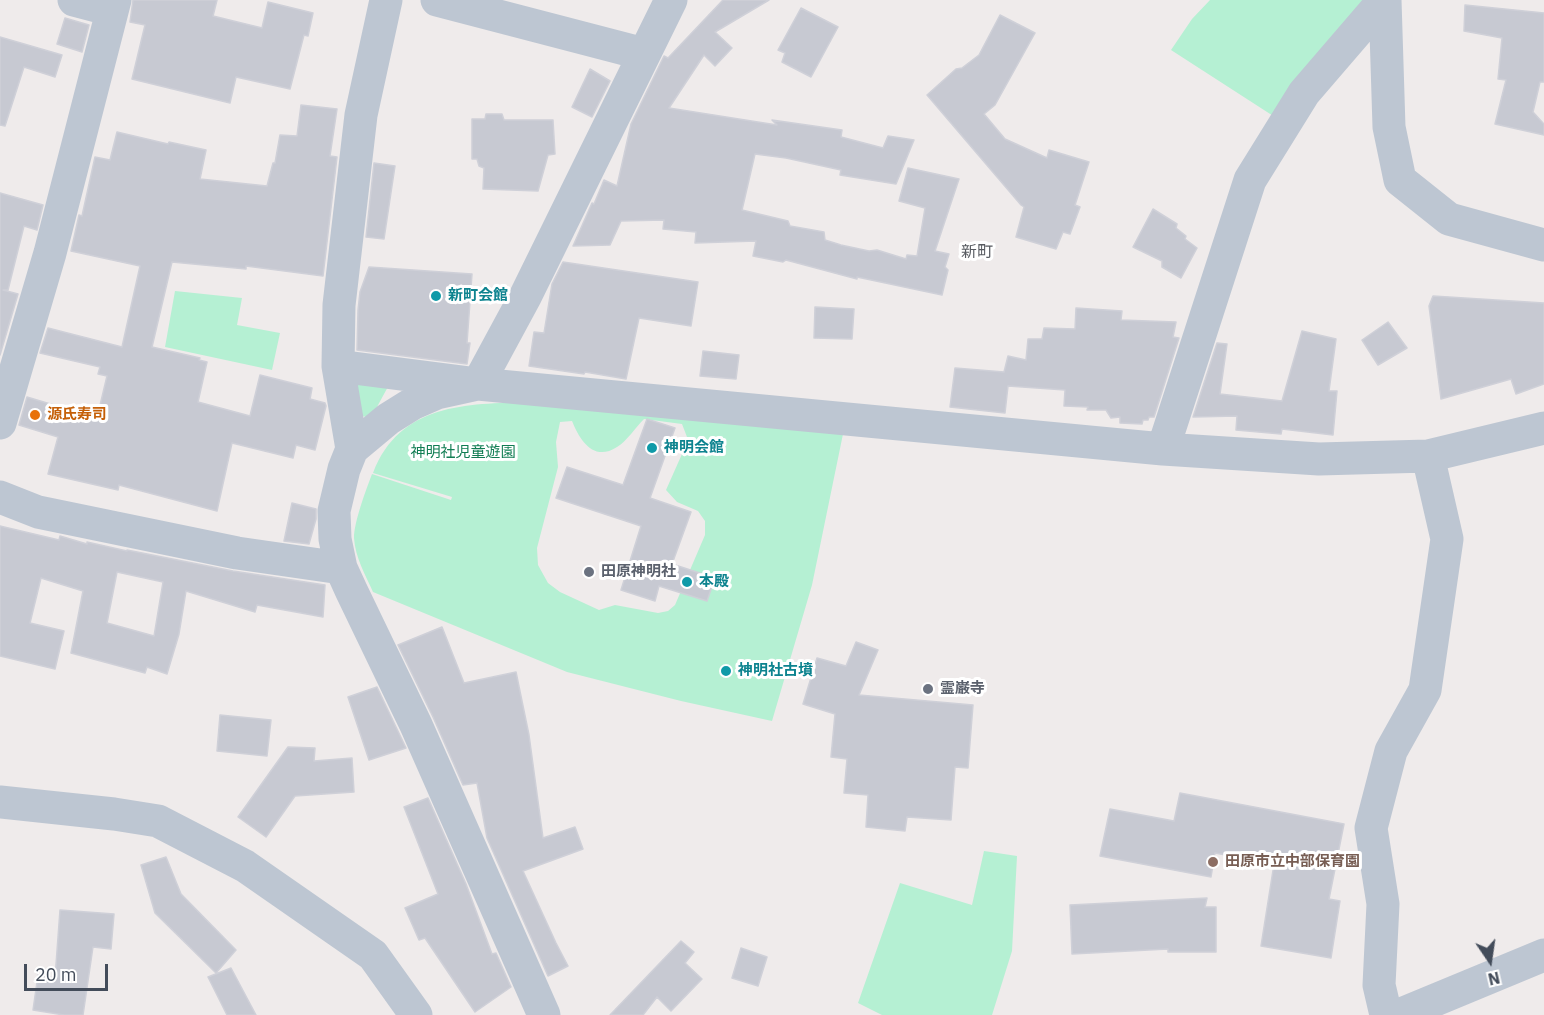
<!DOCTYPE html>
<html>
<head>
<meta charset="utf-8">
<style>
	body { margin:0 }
	#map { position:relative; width:1544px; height:1015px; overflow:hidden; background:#efebeb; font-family:"IBM Plex Sans",sans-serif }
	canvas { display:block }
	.north { position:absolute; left:1460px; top:931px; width:60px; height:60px; -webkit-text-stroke:4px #fff; paint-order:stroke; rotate:167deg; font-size:16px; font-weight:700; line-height:24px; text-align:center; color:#434c5a }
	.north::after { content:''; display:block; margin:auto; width:21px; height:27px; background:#434c5a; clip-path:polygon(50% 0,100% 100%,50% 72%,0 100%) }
	.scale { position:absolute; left:24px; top:964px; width:84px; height:27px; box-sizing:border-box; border:3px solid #434c5a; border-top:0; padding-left:8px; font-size:18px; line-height:21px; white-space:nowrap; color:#434c5a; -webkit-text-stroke:4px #fff; paint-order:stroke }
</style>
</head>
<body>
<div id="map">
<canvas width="1544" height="1015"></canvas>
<div class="north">N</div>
<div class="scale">20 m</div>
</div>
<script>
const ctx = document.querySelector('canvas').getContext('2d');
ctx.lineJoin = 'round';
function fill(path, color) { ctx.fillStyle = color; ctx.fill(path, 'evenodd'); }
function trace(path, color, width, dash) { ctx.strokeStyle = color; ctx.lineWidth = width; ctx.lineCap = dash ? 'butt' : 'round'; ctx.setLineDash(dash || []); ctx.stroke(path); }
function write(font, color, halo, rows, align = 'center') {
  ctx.font = font + ' "IBM Plex Sans","Noto Sans JP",sans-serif'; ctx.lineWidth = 6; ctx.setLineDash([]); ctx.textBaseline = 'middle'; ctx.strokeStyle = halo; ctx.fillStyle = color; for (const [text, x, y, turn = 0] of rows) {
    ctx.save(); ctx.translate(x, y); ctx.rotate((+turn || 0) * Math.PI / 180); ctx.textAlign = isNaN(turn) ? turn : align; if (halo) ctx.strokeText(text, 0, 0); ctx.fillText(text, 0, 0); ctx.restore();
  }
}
const green = new Path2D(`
	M1210,0H1365L1281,121L1171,50L1192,19Z
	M175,291L242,298L237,325L280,333L272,370L165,347Z
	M351,376L390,383L371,418L357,415Z
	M530,402L843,434L812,585L772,721L681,701L567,672L373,592C366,576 355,557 354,538C354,522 366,490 372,474L451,500L452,497L373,473C400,403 466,404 530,402ZM644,419L682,424L687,437L682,454L666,490L677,502L698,511L705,521V535L675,605L668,611L658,613L615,605L599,610L560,592L548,583L538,565L537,548L558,467L556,442L560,422L572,421C580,441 594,462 617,447C626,442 636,427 644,419Z
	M984,851L1017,856L1012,951L992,1015H882L858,1003L900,883L972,905Z`);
const building = new Path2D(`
	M133,0H217L213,16L262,28L268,2L313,13L308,36L304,35L290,89L236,77L230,103L132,79L145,25L130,22Z
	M723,0H769L715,32L732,48L715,66L704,55L669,108L777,125L772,120L842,130L841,137L883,148L888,136L914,140L896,184L840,175L841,170L786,158L755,154L742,210L788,221L790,226L824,232L825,240L841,245L869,251L877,250L906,259L907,255L917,256L925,208L899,201L908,168L959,179L935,251L949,254L945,267L948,270L942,295L857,277V279L786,260L783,262L753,256L756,241L695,243L696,232L663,229L664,220L621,221L610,245L573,246L592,203L594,204L604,180L617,186L631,124L664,56L668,58Z
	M1465,5L1544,13V82H1540L1533,112L1544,124V135L1495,124L1506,80L1498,79L1502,38L1464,31Z
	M801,8L838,27L811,77L782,62L785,53L778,50Z
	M1000,15L1035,33L995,105L984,114L1005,139L1047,158L1049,150L1089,162L1075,205L1080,207L1070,234L1063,232L1056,249L1016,237L1024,207L1021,205L927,95L956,69L962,68L979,55Z
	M65,18L89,25L82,52L57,44Z
	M0,37L62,55L55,77L24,67L5,126L0,125Z
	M590,69L610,81L592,117L572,107Z
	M301,105L337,109L330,156L337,157L323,276L246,266V269L172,262L152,347L200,358L199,360L207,362L198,402L250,416L260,375L312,388L310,399L325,403L326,406L315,450L296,445L293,458L232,443L217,511L119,485L118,490L48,474L58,437L19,425L27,397L97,418L107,376L98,374L100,367L40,353L48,328L122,347L140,266L71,251L79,215L82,216L95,157L110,160L117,132L168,144L169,142L206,150L200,179L267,186L273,163H275L280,135L297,136Z
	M486,114H502L504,120H553L555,154L548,155L538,191L483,189L484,168L479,166L477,159H472V119H485Z
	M374,163L395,166L384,239L366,237Z
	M0,193L43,205L37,230L24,226L8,290H3L18,294L0,355Z
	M1153,209L1177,224L1176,228L1186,236L1185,239L1197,248L1181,278L1162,267V261L1133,247Z
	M563,262L698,282L691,326L639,318L626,379L585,372L584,374L529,366L534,332L544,333L552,284Z
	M369,267L472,274L467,343H470L467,364L357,350L358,310L360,292Z
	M1433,296L1544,303V384L1516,394L1511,379L1441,399L1429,306Z
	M815,307L854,309L852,339L814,338Z
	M1076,308L1122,311L1121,320L1176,322L1173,337L1179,338L1154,417H1149L1148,420H1143L1142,424L1120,423V417L1111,418L1106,410H1087L1088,407L1064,406L1065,390L1008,386L1005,413L950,407L955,368L1004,372L1008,356L1026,360L1028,339H1042L1044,328L1075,329Z
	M1388,322L1407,348L1378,365L1362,340Z
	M1302,331L1336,339L1329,391H1337L1333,435L1282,429L1281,434L1236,430L1237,416L1193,417L1217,343L1227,344L1220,394L1282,401Z
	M703,351L739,355L736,379L700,376Z
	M647,419L675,428L650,498L691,512L672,564L715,578L707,601L659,586L655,601L621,590L641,526L556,498L567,467L623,485Z
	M292,503L316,509V519L309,544L284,541Z
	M0,526L59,540L60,536L87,544V542L127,551V550L233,571L325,585L323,617L257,605L255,612L186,591L179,634L167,674L147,667L145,673L71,653L83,591L41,578L30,623L64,631L55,669L0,656ZM117,572L163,582L154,636L107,623Z
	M442,627L464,683L516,672L529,735L543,838L575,827L583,849L523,871L556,943L568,966L548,976L487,838L477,783L463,785L433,717L398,645Z
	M856,642L878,650L859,695L973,705L968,768L955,767L951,820L907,817L905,831L866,827L868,795L844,793L847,759L831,757L835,714L803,704L817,658L846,666Z
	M377,687L406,748L369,760L348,697Z
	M220,715L271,720L267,756L217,751Z
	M288,747L315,748L314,761L352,758L354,792L295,796L266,837L238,817Z
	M1180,793L1344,824L1329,899L1340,901L1331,958L1261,946L1274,864L1215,853L1211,877L1100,856L1110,809L1174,821Z
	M428,798L466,884L492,954L496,953L511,987L475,1012L425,938L419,940L405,908L438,894L404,807Z
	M166,857L181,894L236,950L216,973L155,913L141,865Z
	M1207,898L1205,907H1216V952H1168V949L1072,954L1070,905Z
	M60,910L114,914L111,949L93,947L83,1015H64L33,1010L38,975L55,978Z
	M681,941L694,952L685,963L702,979L671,1011L657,997L643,1015H610Z
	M741,948L767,957L758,986L732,978Z
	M231,968L256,1015H227L208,977Z`);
const minor = new Path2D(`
	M74,0L112,10
	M437,0L644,54
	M1385,0L1389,127L1400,180L1449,219L1544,245
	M338,366L478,384L1163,449L1319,459L1428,456L1544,428
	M0,423L50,253L115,0
	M352,449L338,366L339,305L361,115L386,0
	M1163,449L1250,180L1304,93L1384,0
	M0,497L38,512L237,553L341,568
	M0,802L114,814L158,821L245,866L373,955L416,1015
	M544,1015L416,725L351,590L341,568L335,539L334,511L344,469L352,449L388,419L412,404L437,393L478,384L525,297L671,0
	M1386,1015L1379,985L1383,904L1371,828L1391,751L1425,690L1447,539L1428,456
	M1399,1015L1544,955`);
const markers = [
	[436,296,6,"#0f9aa8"],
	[35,415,6,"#e8710a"],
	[652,448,6,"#0f9aa8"],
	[589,572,6,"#6b7280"],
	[687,582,6,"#0f9aa8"],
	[726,671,6,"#0f9aa8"],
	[928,689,6,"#6b7280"],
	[1213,862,6,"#8d6e63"]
];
const cultureNames = [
	["新町会館",448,296],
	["神明会館",664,448],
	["本殿",699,582],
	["神明社古墳",738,671]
];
const foodNames = [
	["源氏寿司",47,415]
];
const parkNames = [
	["神明社児童遊園",463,453]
];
const worshipNames = [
	["田原神明社",601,572],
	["霊巌寺",940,689]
];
const educationNames = [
	["田原市立中部保育園",1225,862]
];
const neighbourhoodNames = [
	["新町",977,252]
];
fill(green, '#b5f0d3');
fill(building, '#c7c9d2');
trace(building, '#cfd0d8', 1.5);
trace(minor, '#bdc6d2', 33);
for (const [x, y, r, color] of markers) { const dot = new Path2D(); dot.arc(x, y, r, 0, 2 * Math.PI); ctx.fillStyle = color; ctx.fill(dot); trace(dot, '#fff', 2); }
write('bold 15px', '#0d838f', '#fff', cultureNames, 'left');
write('bold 15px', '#c56008', '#fff', foodNames, 'left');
write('15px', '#117d53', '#fff', parkNames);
write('bold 15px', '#5b616d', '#fff', worshipNames, 'left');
write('bold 15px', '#785e54', '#fff', educationNames, 'left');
write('16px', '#585b61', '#fff', neighbourhoodNames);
</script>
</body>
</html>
